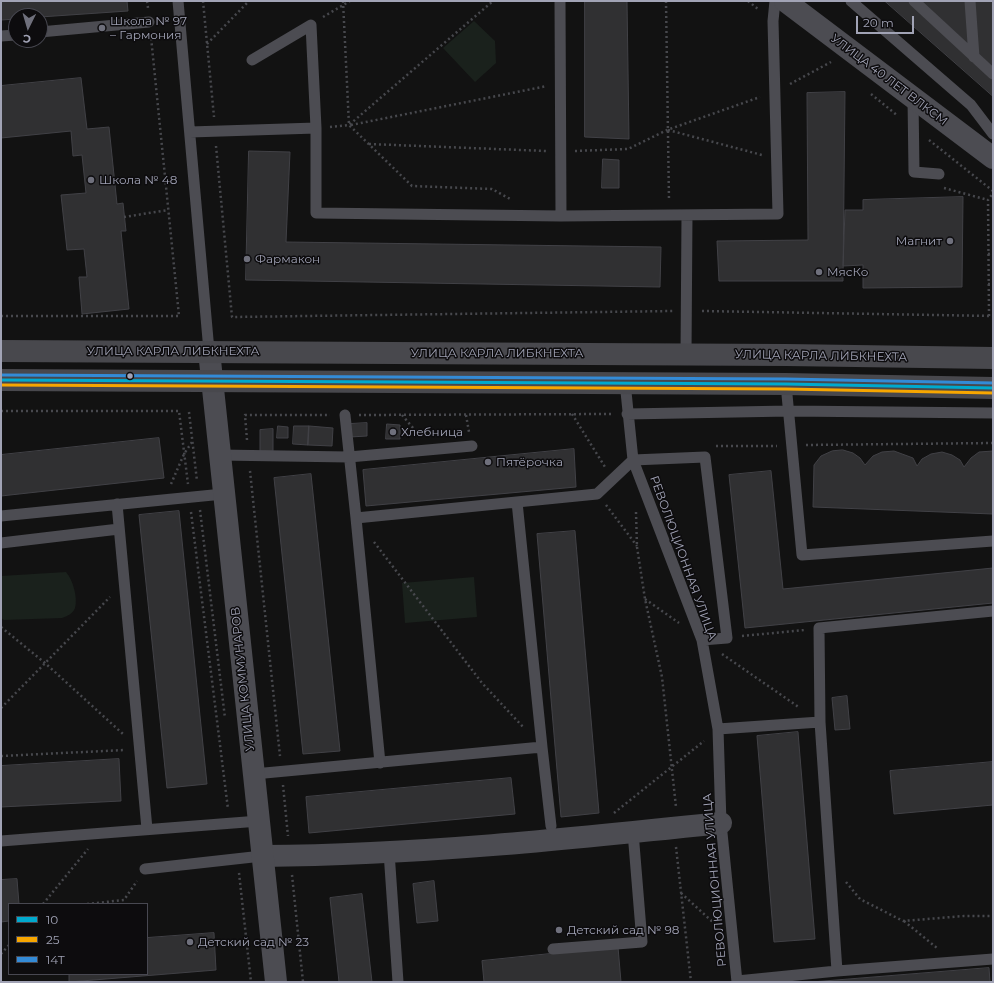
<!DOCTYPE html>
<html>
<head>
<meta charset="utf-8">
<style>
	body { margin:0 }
	#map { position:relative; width:994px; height:983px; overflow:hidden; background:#121212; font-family:Montserrat,sans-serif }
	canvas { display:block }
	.frame { position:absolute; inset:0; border:2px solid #a1a3b5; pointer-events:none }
	.legend { position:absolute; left:8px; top:903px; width:140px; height:72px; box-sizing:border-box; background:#0d0c0e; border:1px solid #484851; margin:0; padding:5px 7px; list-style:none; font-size:12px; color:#a1a3b5 }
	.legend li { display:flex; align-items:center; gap:8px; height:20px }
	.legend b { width:20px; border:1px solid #484851 }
	.north { position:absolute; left:8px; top:8px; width:40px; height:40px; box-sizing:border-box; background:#0d0c0e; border:1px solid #484851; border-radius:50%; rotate:185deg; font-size:11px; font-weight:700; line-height:16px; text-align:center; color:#a1a3b5 }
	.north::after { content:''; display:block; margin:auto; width:14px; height:18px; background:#6f707c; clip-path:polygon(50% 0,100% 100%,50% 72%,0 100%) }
	.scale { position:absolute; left:856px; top:16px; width:58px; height:18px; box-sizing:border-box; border:2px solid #a1a3b5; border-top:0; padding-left:5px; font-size:12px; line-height:14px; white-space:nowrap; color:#a1a3b5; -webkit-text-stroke:3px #0d0c0e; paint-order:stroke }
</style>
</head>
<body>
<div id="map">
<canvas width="994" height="983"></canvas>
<div class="frame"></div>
<ul class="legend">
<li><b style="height:5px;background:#00a9ce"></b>10</li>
<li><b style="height:5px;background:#f7a600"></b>25</li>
<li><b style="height:5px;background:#338bd7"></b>14Т</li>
</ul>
<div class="north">С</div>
<div class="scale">20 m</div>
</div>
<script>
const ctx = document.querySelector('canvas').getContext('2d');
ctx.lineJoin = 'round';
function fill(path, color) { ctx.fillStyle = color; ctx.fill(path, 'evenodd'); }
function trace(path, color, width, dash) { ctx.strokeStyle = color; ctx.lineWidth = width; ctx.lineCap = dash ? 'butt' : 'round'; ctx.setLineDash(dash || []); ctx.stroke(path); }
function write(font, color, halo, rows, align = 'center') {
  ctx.font = font + ' Montserrat,sans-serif'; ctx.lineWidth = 3; ctx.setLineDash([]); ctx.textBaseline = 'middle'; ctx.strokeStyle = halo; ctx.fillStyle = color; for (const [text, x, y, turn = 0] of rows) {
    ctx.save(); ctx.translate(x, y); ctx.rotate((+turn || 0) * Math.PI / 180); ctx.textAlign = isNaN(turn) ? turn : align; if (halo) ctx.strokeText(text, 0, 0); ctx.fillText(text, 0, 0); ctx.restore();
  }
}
const green = new Path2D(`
	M474,21L495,41L496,63L475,82L443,48Z
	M66,572C73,580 78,598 75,608C73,614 67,616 62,618L4,620L1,618V576Z
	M474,577L477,617L405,623L402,583Z`);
const building = new Path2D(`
	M1,1H127L128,11L40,17L16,16V19L1,20Z
	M585,1H627L629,139L585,137Z
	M885,1H993V96Z
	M81,78L87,129L109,127L117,204L123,203L126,231H121L129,309L82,314L79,277H87L84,249L67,250L61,195L86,193L82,155L73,156L71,131L1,138V86Z
	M845,92L843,281H719L717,241L808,240L807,93Z
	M249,151L290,152L286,242L661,247L660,287L246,280Z
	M603,159L619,160V188H602Z
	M963,197L962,287L863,288V265L843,266L845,210H863V200Z
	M367,423V436L350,437V424Z
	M387,424L400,425V439H386Z
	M278,426L288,427V438H277Z
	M294,426H309L308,445L293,444Z
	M309,426L333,428L332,446L308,445Z
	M273,429V454H260V430Z
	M159,438L164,478L1,496V455Z
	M574,449L576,487L366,506L363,470Z
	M843,450L853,453L860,458L865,465L873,456L882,452L894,451L913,458L917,466L922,459L931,454L942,452L952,455L960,460L964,467L971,458L979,452L993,451V514L813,507L814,465L821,456L832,451Z
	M771,471L783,589L993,568V603L745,628L729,475Z
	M311,474L340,751L303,754L274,478Z
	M179,511L207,784L167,788L139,515Z
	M575,531L599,813L561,817L537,534Z
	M847,696L850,729L835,730L832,698Z
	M798,732L815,939L774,942L757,736Z
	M119,759L121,801L1,807V766Z
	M993,762V805L894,814L890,771Z
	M511,778L515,814L309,833L306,797Z
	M17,879L19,904H9V921L1,922V880Z
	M434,881L438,921L417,923L413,884Z
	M362,894L372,982H339L330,898Z
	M214,933L216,970L69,982V974H147V938Z
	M618,947L621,982H484L482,961Z
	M989,968L990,982H812Z`);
const path = new Path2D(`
	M147,1L148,8
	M203,1L214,117
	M343,1L349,125L412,186L492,189L512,200
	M666,1L669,201
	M748,1L758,9
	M323,17L350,1
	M207,44L249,1
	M790,84L831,62
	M871,94L898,116
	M351,125L547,86
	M330,127L349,125L493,1
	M668,130L762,155
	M929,140L993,191
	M369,144L546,151
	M216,146L232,317L673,311
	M575,151L628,149L667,130L760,97
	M944,188L988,200
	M124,217L168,210
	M988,254L993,253
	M988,284H993
	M702,311L993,316
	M1,316H179L151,37
	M989,316L988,200L993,193
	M1,411H179L188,484
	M189,412L197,481
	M572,414L605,467
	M359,415L612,414
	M402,415L419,435
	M466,415L469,432
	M247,440L245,415H330
	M806,445L993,443
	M716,446H777
	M250,471L280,756
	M171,484L184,454L192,442
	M606,505L637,546
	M200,510L225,718
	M191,512L228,809
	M636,512L637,547L645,599L662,677L676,807
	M374,542L482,683L524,728
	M645,599L679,623
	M1,627L45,663L123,734
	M742,636L805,630
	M722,654L800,708
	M1,708L110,597
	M1,756L125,750
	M283,785L288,836
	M614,813L704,741
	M676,847L691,982
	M239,873L251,982
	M292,875L303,982
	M846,882L860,899L903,921L964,916H993
	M681,893L716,925
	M43,904L88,849
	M87,904L124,900L137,881
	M904,921L937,948
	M1,954L9,945`);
const service = new Path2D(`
	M178,1L209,351
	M560,1L561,216
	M851,1L971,105L993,134
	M914,1L993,74
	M970,1L974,57
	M40,32L149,22
	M1,36L16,35
	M252,60L311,25L316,128
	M913,98L914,172L939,174
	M190,132L316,128V213L561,216L778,214L773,21L775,1
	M686,354L687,215
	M625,382L633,460L702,640L718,729L721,823L737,982
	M786,384L802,555L993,541
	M627,414L789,411L993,413
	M345,415L356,518L597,494L633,460L705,457L727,638L702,640
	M219,455L349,457L472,446
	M117,504L147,829
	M1,516L223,494
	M356,518L380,763
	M1,543L119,529
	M820,722L819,628L993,611
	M718,729L820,722L837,971
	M542,747L551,826
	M254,774L542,747L517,502
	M1,841L259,821
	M389,852L398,982
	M145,869L262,856
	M553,949L642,942L633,832
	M737,981L837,971L993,959`);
const minor = new Path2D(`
	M785,1L993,158
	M262,856C416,855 569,839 721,823`);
const tertiary = new Path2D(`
	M209,351L276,982`);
const primary = new Path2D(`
	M1,351L786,355L993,358
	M1,380L786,384L993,388`);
const bus1 = new Path2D(`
	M1,380L786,384L993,388`);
const bus2 = new Path2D(`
	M1,385L786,389L993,393`);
const bus3 = new Path2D(`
	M1,375L786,379L993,383`);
const markers = [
	[102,28,4,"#6f707c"],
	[91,180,4,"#6f707c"],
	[950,241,4,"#6f707c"],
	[247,259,4,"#6f707c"],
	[819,272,4,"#6f707c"],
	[130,376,3.5,"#a1a3b5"],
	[393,432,4,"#6f707c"],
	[488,462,4,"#6f707c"],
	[559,930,4,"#6f707c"],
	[190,942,4,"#6f707c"]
];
const poiNames = [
	["Школа № 97",110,21],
	["– Гармония",110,35],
	["Школа № 48",99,180],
	["Магнит",942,241,"right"],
	["Фармакон",255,259],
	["МясКо",827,272],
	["Хлебница",401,432],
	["Пятёрочка",496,462],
	["Детский сад № 98",567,930],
	["Детский сад № 23",198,942]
];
const streetNames = [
	["УЛИЦА 40 ЛЕТ ВЛКСМ",889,80,37],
	["УЛИЦА КАРЛА ЛИБКНЕХТА",173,351],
	["УЛИЦА КАРЛА ЛИБКНЕХТА",497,353],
	["УЛИЦА КАРЛА ЛИБКНЕХТА",821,356,1],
	["РЕВОЛЮЦИОННАЯ УЛИЦА",683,558,70],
	["УЛИЦА КОММУНАРОВ",243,679,-96],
	["РЕВОЛЮЦИОННАЯ УЛИЦА",715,880,-95]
];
fill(green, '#1a211c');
fill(building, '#303032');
trace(building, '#414146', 1);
trace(path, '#47484d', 2.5, [2, 3]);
trace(service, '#4c4c52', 11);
trace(minor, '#4c4c52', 22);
trace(tertiary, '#4c4c52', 22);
trace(primary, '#48484d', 22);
trace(bus1, '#00a9ce', 3);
trace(bus2, '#f7a600', 3);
trace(bus3, '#338bd7', 3);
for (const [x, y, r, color] of markers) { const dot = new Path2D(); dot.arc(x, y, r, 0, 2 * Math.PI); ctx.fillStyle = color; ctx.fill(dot); trace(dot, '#0d0c0e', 1.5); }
write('12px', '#a1a3b5', '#0d0c0e', poiNames, 'left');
write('12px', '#a1a3b5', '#0d0c0e', streetNames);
</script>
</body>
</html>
